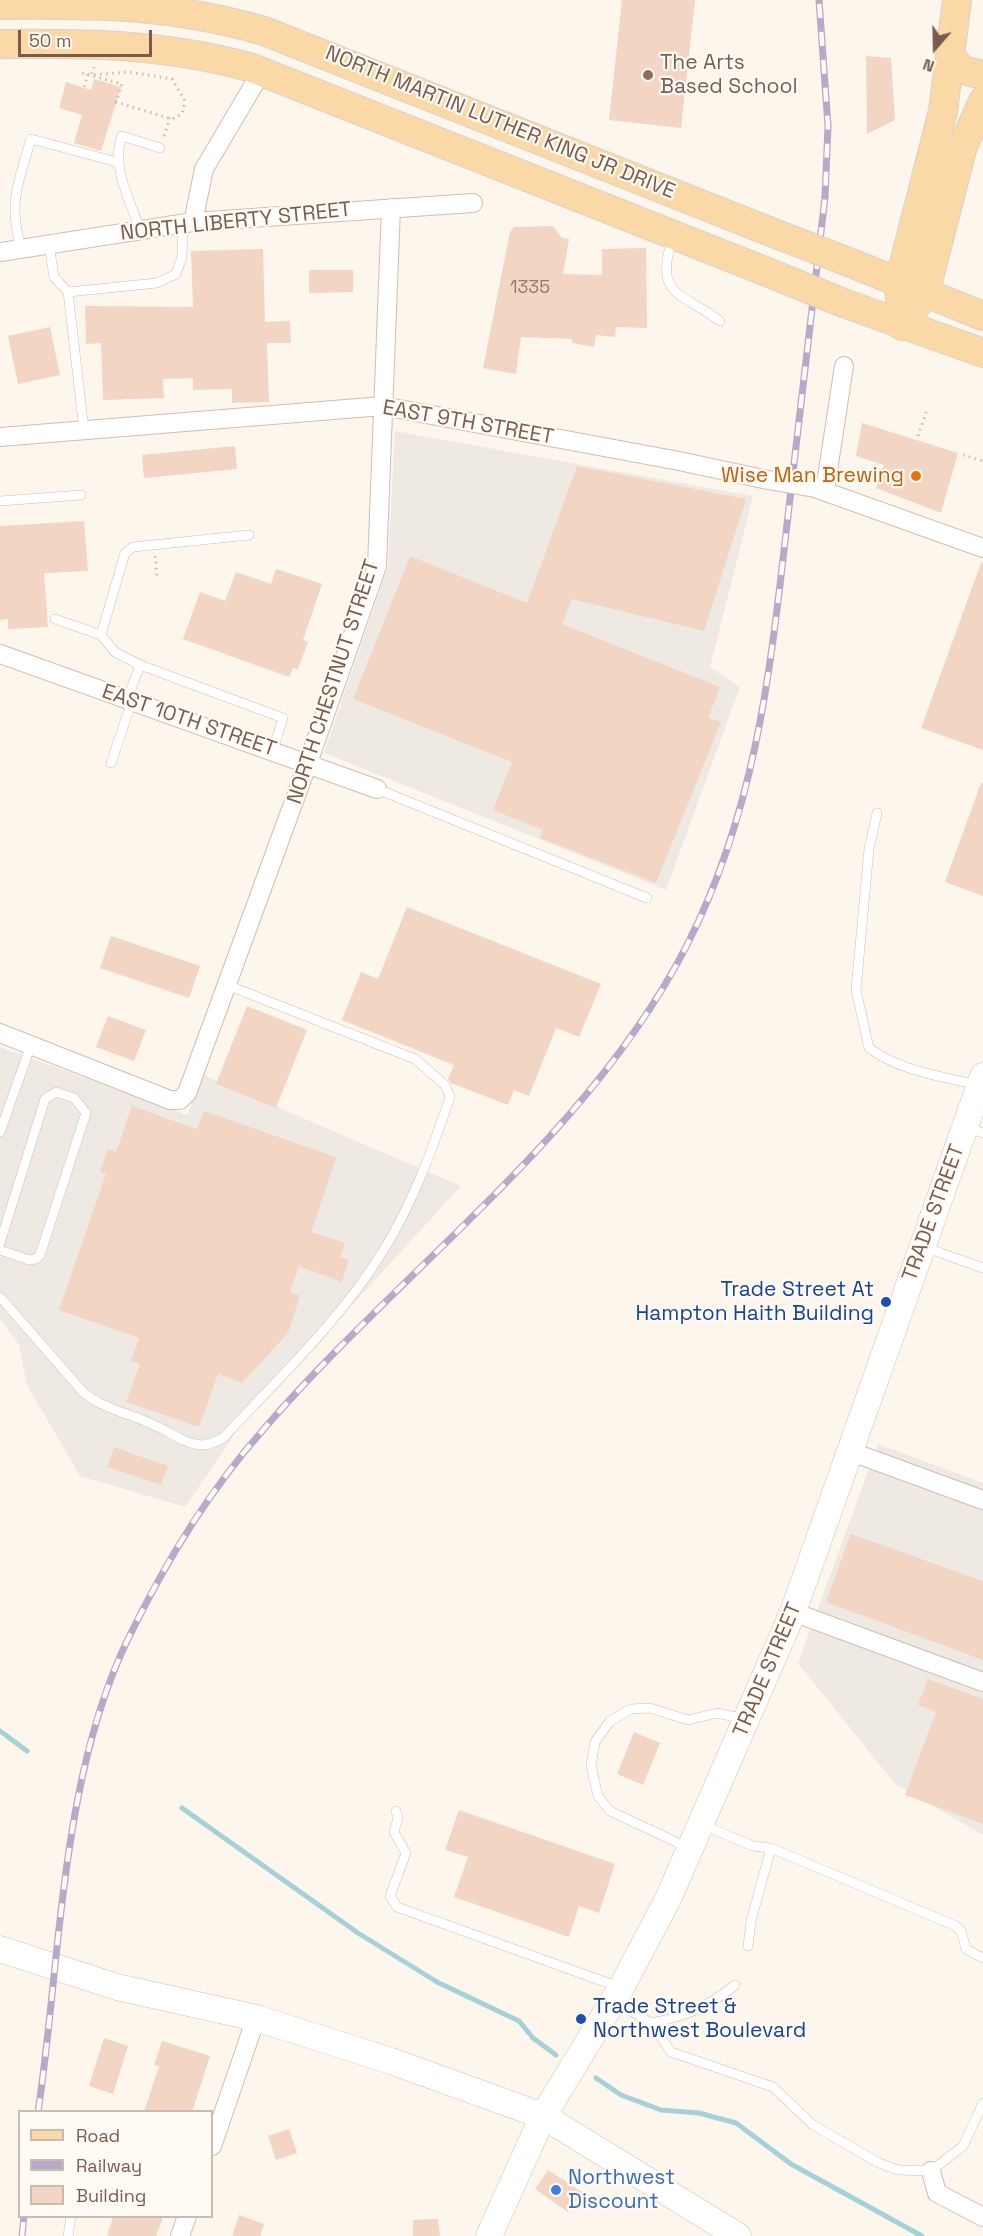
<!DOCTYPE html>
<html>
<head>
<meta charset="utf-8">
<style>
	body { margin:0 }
	#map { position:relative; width:983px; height:2236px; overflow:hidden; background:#fdf6ec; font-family:"Space Grotesk",sans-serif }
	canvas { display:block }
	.legend { position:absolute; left:18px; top:2110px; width:195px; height:108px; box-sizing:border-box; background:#fffaf3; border:2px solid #c9bbb1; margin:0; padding:8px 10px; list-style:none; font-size:18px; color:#795c4d }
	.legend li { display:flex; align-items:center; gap:12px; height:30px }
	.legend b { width:30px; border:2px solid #c9bbb1 }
	.north { position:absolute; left:905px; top:18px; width:60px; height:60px; -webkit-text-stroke:4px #fffaf3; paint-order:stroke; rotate:200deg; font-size:16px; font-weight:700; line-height:24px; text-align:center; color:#795c4d }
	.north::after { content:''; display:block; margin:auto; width:21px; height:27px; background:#795c4d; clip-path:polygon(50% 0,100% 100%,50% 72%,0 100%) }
	.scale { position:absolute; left:18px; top:30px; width:134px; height:27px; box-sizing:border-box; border:3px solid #795c4d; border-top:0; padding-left:8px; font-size:18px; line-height:21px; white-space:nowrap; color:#795c4d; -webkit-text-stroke:4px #fffaf3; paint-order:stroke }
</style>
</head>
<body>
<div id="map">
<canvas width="983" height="2236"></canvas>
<ul class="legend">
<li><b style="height:8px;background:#fad9a6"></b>Road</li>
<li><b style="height:8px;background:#b9a8c8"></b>Railway</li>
<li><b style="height:16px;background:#f2d5c3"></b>Building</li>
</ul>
<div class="north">N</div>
<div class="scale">50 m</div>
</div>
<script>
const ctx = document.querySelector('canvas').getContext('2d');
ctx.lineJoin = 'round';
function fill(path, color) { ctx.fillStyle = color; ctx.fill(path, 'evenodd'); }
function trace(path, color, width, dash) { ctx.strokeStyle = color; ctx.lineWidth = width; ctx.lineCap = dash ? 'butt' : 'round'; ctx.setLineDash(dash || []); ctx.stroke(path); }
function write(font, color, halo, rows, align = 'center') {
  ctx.font = font + ' "Space Grotesk",sans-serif'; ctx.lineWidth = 4.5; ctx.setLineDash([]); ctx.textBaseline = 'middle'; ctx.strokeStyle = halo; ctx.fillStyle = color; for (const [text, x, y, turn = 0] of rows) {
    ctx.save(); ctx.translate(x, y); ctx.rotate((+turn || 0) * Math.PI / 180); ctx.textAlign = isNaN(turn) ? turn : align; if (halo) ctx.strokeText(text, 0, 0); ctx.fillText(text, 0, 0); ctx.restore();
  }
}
const industrial = new Path2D(`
	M395,431L753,496L710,667L740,687L666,890L324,753L388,566Z
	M0,1047L187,1115L203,1075L461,1186L237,1431L185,1507L80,1476L27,1385L19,1345L0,1319Z
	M878,1444L983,1483V1835L895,1784L798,1663Z`);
const stream = new Path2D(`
	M0,1731L27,1751
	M182,1808L358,1933L437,1982L519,2021L533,2038L556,2055
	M596,2078L621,2095L661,2110L699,2113L736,2123L791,2164L922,2236`);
const building = new Path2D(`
	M622,0H695L681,128L609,120Z
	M866,56L891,58L895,120L867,134Z
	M94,79L121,87L101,151L74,143L82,115L59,108L66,82L91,90Z
	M553,226L562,238L569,239L563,274L602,275V249L646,248L647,328L616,327L615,337L596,335L594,347L572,343V339L521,337L516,374L483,368L510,232L514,227Z
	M263,249L265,322L290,321L291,343H267L269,402L232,403V389L193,390V378L163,379L164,398L103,400L101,343L86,344L85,306L193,307L191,251Z
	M309,270H353V292L309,293Z
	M50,327L60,375L18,384L8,336Z
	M862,423L958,453L941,513L876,488L884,465L856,456Z
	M235,446L237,469L144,478L142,455Z
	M577,466L746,499L704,631L572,599L562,624L720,687L708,718L721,722L656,883L540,838L543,830L493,810L512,762L353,699L410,556L527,603Z
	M84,521L88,571L44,573L48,627L8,629V619L0,620V526Z
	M981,563H983V750L921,728Z
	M276,569L322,584L303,640L308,642L298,669L293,668L289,677L183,639L200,592L225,601L236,572L271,584Z
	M981,783H983V896L945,882Z
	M407,907L601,984L579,1037L556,1028L529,1096L514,1090L508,1105L451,1083L448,1079L454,1065L342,1020L361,972L378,979Z
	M111,936L200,966L189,998L100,968Z
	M247,1006L307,1030L276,1108L216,1084Z
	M108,1016L146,1030L134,1061L96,1047Z
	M132,1106L197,1129L204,1111L336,1157L311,1232L345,1243L340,1257L349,1260L342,1282L299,1266L290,1292L300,1296L288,1333L242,1383L218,1374L199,1427L126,1402L140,1364L131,1361L139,1338L59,1310L106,1174L100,1172L108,1149L116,1152Z
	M114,1447L168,1466L161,1485L107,1467Z
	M851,1534L983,1581V1660L826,1602Z
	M928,1679L983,1699V1824L905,1795L936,1712L918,1705Z
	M634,1732L660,1743L643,1785L617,1774Z
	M459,1810L615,1864L599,1913L579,1906L569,1937L454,1897L468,1857L445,1850Z
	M104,2038L128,2046L113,2094L89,2086Z
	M162,2041L210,2056L192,2112H144L159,2066L154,2065Z
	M289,2129L297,2153L276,2160L268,2136Z
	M548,2170L582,2192L568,2212L535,2189Z
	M239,2215L264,2224L260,2236H232Z
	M113,2217H163L156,2236H107Z
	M438,2219L440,2236H413V2220Z`);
const path = new Path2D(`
	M82,73L122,84L116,102L172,119L182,114L185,101L172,79L129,72L91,75L94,67
	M84,87L88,74
	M164,136L170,118
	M918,436L927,410
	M963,455L983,461
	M155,556L157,576`);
const lane = new Path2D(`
	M140,230C131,202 110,165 122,136L160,148
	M673,237C653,296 681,292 720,321
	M49,244L54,277L68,292L157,283L176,274L182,257L183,224
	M21,249C8,201 18,184 31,139L117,162
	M68,292L84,430
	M0,501L81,495
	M249,535L133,547L125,553L101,635L115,652L140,665L283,718L273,750
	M55,619L101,635
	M127,700L140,665
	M111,763L132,701
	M377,789L647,898
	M877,813L869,849L856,990L869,1048C900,1071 940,1076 977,1085
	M967,1128L983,1133
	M0,1132L31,1045
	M0,1243L45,1099L56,1092L74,1098L86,1113L40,1255L36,1259L29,1260L0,1250
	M924,1247L983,1268
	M0,1297L83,1392C105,1410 129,1413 154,1425C169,1431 184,1444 201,1445C209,1445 216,1442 223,1438C278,1379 340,1321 383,1251C413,1203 432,1150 450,1097L445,1085L415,1059L227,985
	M396,1811L398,1818L394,1832L406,1853L390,1896L397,1907L619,1987
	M703,1825L753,1846L771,1848L956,1926L961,1931L966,1949L983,1958
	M689,1848L610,1811L598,1796L591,1765L595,1742L610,1721L631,1709L650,1708L688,1720L717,1713L745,1719
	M748,1946L751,1921L771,1848
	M614,2001L651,2023L671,2052L773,2087L813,2125L879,2163L898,2170L931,2171L963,2146L983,2103
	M651,2023C687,2016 706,2008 735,1985
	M68,2236L71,2216`);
const street = new Path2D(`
	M193,222L204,169L262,71
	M0,252L193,222L473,203
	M0,437L383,406L679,461L768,480
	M815,488L983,548
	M825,490L844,366
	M0,654L377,789
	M0,1033L170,1100H180L187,1093L308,763L377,566L391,208
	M849,1451L983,1500
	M793,1612L983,1682
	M212,2146L256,2018
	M931,2171L937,2193L983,2217
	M180,2236L187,2216`);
const secondary = new Path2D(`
	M0,1949L117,1987L256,2018L391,2061L543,2116L738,2236
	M489,2236L543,2116L621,1988L668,1899L793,1612L983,1076`);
const primary = new Path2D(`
	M0,5C94,4 172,4 264,31L766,230
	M0,44C87,43 168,44 252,68L762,270
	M951,57L962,70L983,75
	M851,263L983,316
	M846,304L983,353
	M902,326L899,283L943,111L957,0
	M902,326L925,293L963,146L983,101`);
const rail = new Path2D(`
	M38,2112C61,1959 60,1777 129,1637C165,1563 208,1492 263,1430C402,1268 588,1138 687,945C759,803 771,662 789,507C801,404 813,300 825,197L828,126L819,0
	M22,2236L24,2216`);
const streetBridge = new Path2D(`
	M768,480L815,488`);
const primaryBridge = new Path2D(`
	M766,230L851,263
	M762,270L846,304`);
const markers = [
	[648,75,6,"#8d6e63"],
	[916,476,6,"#e8710a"],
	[886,1302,6,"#1a4fb4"],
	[581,2019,6,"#1a4fb4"],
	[556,2190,6,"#3f7fe0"]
];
const numberNames = [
	["1335",530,288]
];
const educationNames = [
	["The Arts",660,63],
	["Based School",660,87]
];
const streetNames = [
	["NORTH MARTIN LUTHER KING JR DRIVE",500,123,22],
	["NORTH LIBERTY STREET",236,222,-6],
	["EAST 9TH STREET",468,423,10],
	["NORTH CHESTNUT STREET",334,682,-72],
	["EAST 10TH STREET",189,721,19],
	["TRADE STREET",934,1213,-70],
	["TRADE STREET",768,1670,-67]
];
const foodNames = [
	["Wise Man Brewing",904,476]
];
const transitNames = [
	["Trade Street At",874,1290],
	["Hampton Haith Building",874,1314],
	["Trade Street &",593,2007,"left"],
	["Northwest Boulevard",593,2031,"left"]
];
const shopNames = [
	["Northwest",568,2178],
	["Discount",568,2202]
];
fill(industrial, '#efe9e4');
trace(stream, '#a5d2d9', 5);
fill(building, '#f2d5c3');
trace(lane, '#d0beb0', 10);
trace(street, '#d0beb0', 20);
trace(secondary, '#d5c0b0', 27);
trace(primary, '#d9d1cd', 30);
trace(path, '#d8b8a5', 3, [1.5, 4.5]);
trace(lane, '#fff', 9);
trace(street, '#fff', 18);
trace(secondary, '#fff', 26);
trace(primary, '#fad9a6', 28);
trace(rail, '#b9a8c8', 7);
trace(rail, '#fffaf3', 4.5, [14]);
trace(streetBridge, '#d0beb0', 20, []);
trace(primaryBridge, '#d9d1cd', 30, []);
trace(streetBridge, '#fff', 18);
trace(primaryBridge, '#fad9a6', 28);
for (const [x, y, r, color] of markers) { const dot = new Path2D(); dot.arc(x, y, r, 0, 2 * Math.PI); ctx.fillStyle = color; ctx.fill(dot); trace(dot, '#fffaf3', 2); }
write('18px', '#977a6a', null, numberNames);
write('21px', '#785e54', '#fffaf3', educationNames, 'left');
write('21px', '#795c4d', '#fffaf3', streetNames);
write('21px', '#c56008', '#fffaf3', foodNames, 'right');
write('21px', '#164399', '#fffaf3', transitNames, 'right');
write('21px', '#366cbe', '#fffaf3', shopNames, 'left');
</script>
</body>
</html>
